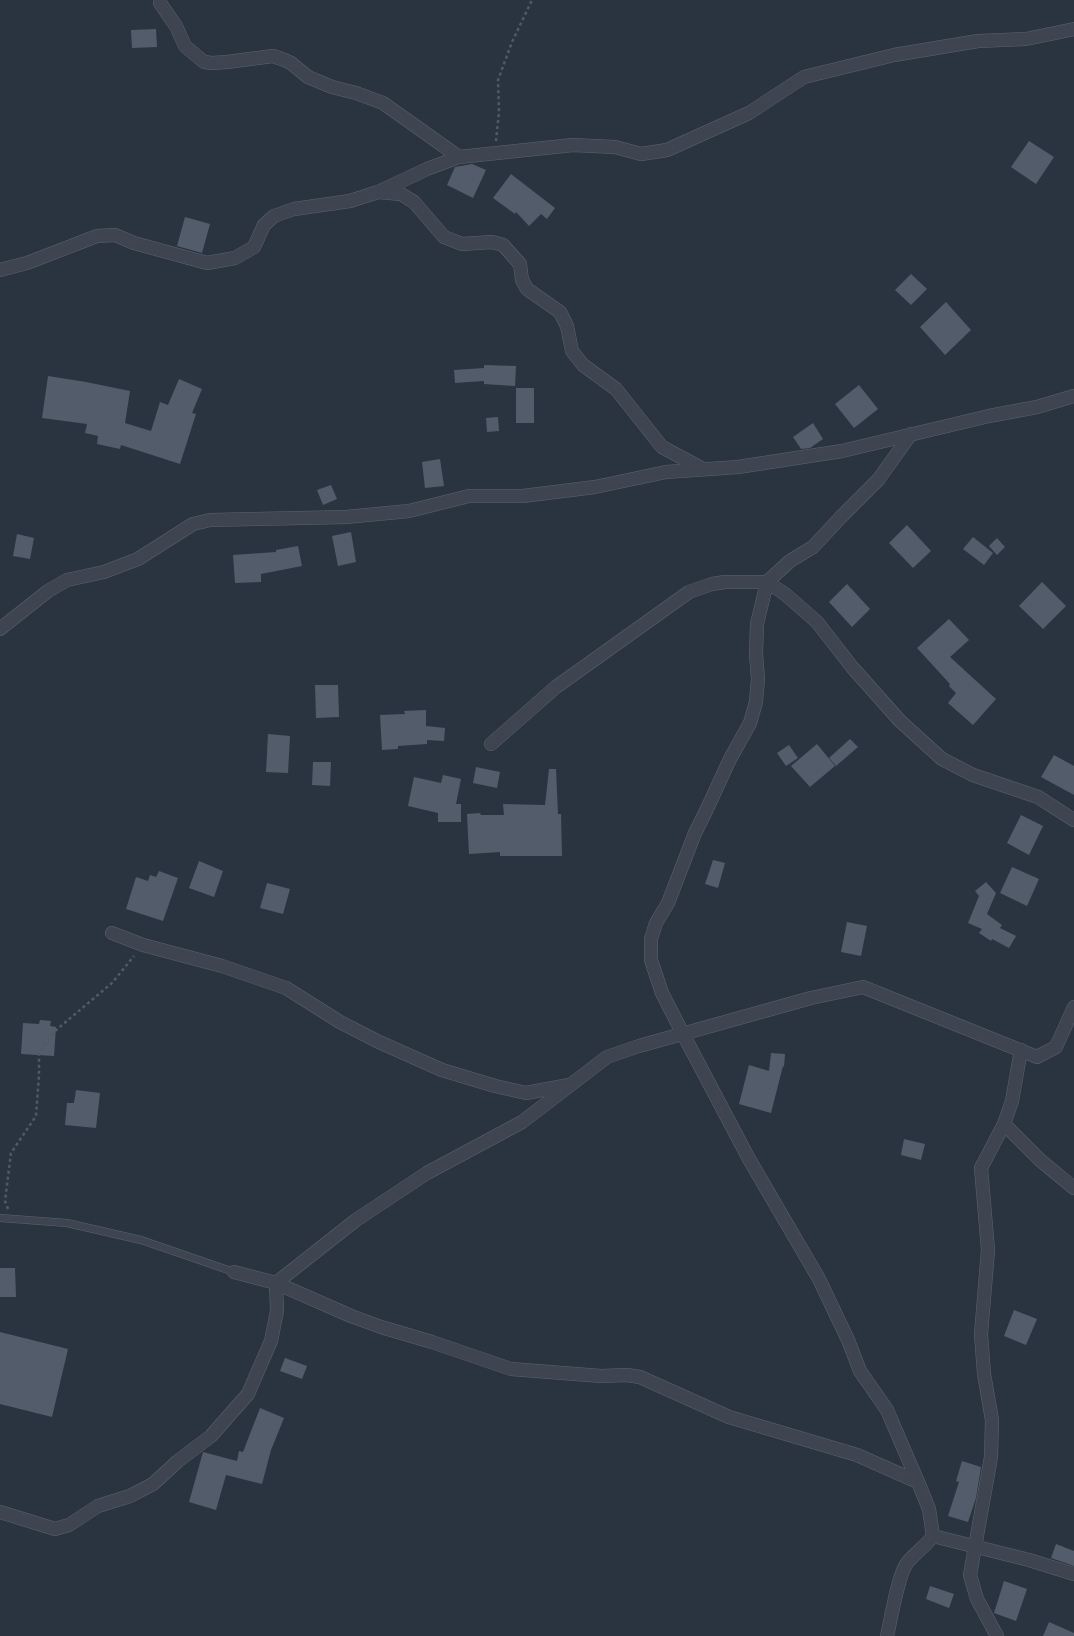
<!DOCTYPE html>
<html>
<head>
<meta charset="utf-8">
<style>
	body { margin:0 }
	canvas { display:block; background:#2a3340 }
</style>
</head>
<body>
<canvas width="1074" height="1636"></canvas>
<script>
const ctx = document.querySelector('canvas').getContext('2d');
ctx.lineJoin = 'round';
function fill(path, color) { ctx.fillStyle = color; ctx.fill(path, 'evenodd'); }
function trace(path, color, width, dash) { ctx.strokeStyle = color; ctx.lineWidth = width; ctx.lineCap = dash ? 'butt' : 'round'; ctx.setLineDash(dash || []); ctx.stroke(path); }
const building = new Path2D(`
	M156,29L157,47L132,48L131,30Z
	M1029,141L1054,157L1036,184L1011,167Z
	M472,164L486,170L473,198L447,185L455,167Z
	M511,174L555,208L547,219L541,214L529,226L516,212L515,214L493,198Z
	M185,217L210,224L202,253L177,246Z
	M911,274L927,289L911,305L895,290Z
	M946,302L971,330L945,355L920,327Z
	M484,365L516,366L515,386L484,384V381L455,383L454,370L484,368Z
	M48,376L86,382L130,391L125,423L151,431L160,402L168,405L179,379L202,389L192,413L196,414L180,464L121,445L120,449L97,444L98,436L85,433L87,424L42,418Z
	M859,385L878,409L854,428L835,404Z
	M516,388H534V423H516Z
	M498,417L499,431L487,432L486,418Z
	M813,423L823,439L810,448L801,449L793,437Z
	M440,459L444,486L425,488L422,462Z
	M331,485L337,499L323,505L317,490Z
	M907,525L931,551L913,568L889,543Z
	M351,532L356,562L338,566L332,536Z
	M17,534L34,538L30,559L13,556Z
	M973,537L993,553L984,565L963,549Z
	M997,538L1005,547L997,555L989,546Z
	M298,546L302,566L261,574V582L235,583L233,555L276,552V550Z
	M1042,582L1066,606L1043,629L1019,606Z
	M847,584L870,609L852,627L829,602Z
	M949,619L969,640L950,657L996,699L973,725L948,703L956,693L949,686L950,684L917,648Z
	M315,685H338L339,717L316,718Z
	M426,710V726L445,728L444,741L427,740V744L398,746V749L382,750L380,715L405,714L404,711Z
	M268,734L290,736L288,773L266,772Z
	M850,739L858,747L836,766L829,758Z
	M817,744L835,766L810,787L791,766Z
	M789,745L798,758L786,766L777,753Z
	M1054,755L1074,766V795L1041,777Z
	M313,762H331L330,786L312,785Z
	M476,767L500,772L497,788L473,783Z
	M549,769H556L558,814H561L562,856H500V852L469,854L467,814L480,813L481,815H504L503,804L545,805Z
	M443,775L461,779L456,804H461V822H438V813L408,806L414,777L441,783Z
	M1021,815L1043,826L1029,855L1007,843Z
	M713,860L725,863L718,888L705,884Z
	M199,861L223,871L214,897L189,888Z
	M1012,867L1039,879L1027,906L1000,893Z
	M159,871L178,878L163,921L126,909L136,877L148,881L150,875L156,877Z
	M986,882L996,893L987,914L1002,925L1000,928L1016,936L1009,948L992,939L991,941L979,933L982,929L968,923L979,896L975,891Z
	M267,883L290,889L283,914L260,908Z
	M847,922L867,926L861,956L841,952Z
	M40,1020L51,1021L50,1026L56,1027L54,1056L21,1054L23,1023L39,1024Z
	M771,1053L785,1054L784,1067L783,1066L771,1113L739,1104L749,1065L769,1071Z
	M76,1090L100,1093L96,1128L65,1125L67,1103H74Z
	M904,1139L925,1144L921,1160L901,1155Z
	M0,1268H15L16,1297H0Z
	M1014,1310L1037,1319L1026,1345L1004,1336Z
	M0,1332L68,1349L52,1417L0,1404Z
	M285,1358L307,1366L302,1379L280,1371Z
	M260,1408L284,1418L271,1450L262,1484L226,1475L216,1510L189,1502L203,1452L237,1461L239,1451L243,1452Z
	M962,1461L981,1467L976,1498L968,1522L948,1516L959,1482L956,1481Z
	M1056,1544L1074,1551V1566L1051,1558Z
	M1004,1581L1027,1589L1016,1621L994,1613Z
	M930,1586L954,1594L949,1608L926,1599Z
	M1049,1622L1074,1633V1636H1043Z`);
const path = new Path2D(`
	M496,141L499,112L498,80L512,42L532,0
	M8,1209L5,1201L11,1153L36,1116L39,1075V1053L55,1031L112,983L134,956`);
const service = new Path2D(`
	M0,1218L67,1223L141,1240L234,1272`);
const minor = new Path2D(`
	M160,3L176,26L185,46L204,62L212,63L227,62L273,56L282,59L291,63L308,77L332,87L356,93L383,103L459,157L573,145L615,147L641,154L667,150L749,113L804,77L894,55L978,41L1026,39L1074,29
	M378,192L401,194L414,202L444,237L462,244L492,242L503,245L520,264L522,280L527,289L560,312L567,326L572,351L583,365L616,389L662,447L703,469
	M0,270L27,263L97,236L115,235L134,243L207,263L235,258L254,247L264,225L274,216L294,209L350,201L378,192L427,169L459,157
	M911,434L878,480L840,518L813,547L790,561L767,582L757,624L756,654L758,679L756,702L750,723L730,759L706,811L695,833L668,903L656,923L651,939V960L662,993L683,1034L749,1159L819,1279L848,1340L860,1371L887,1410L918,1482
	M0,629L48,591L67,580L104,572L138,559L193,524L210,520L346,517L409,511L469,496H523L595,487L666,472L738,467L842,451L989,416L1037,407L1074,396
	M491,744L556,687L689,592L712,584L725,582H767L785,594L817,622L852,667L900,721L942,759L973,775L1038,797L1074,820
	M112,933L143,945L222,966L286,988L340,1022L379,1042L442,1070L495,1086L526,1093L569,1085
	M1004,1124L1040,1160L1074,1188
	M234,1272L276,1283L356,1220L427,1173L522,1122L607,1057L639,1046L811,998L863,987L1037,1057L1056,1047L1074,1007
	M0,1512L55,1529L69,1525L98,1506L130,1496L153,1484L178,1461L211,1436L248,1394L271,1341L277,1311L276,1283L351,1316L381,1327L432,1342L511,1369L601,1376L627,1375L640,1377L729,1417L857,1455L918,1482L929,1509L933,1536C926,1546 915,1553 907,1563C898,1575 891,1619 887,1636
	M933,1536L1029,1560L1074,1574
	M997,1636L977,1599L970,1575L991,1457L992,1420L984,1374L981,1334L988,1250L981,1168L1004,1124L1012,1101L1021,1050`);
fill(building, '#535c6a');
trace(service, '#5c636d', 8);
trace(minor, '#5c636d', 14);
trace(path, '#4c5d60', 2.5, [3, 3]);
trace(service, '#3e4550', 7);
trace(minor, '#3e4550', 13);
</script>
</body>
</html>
